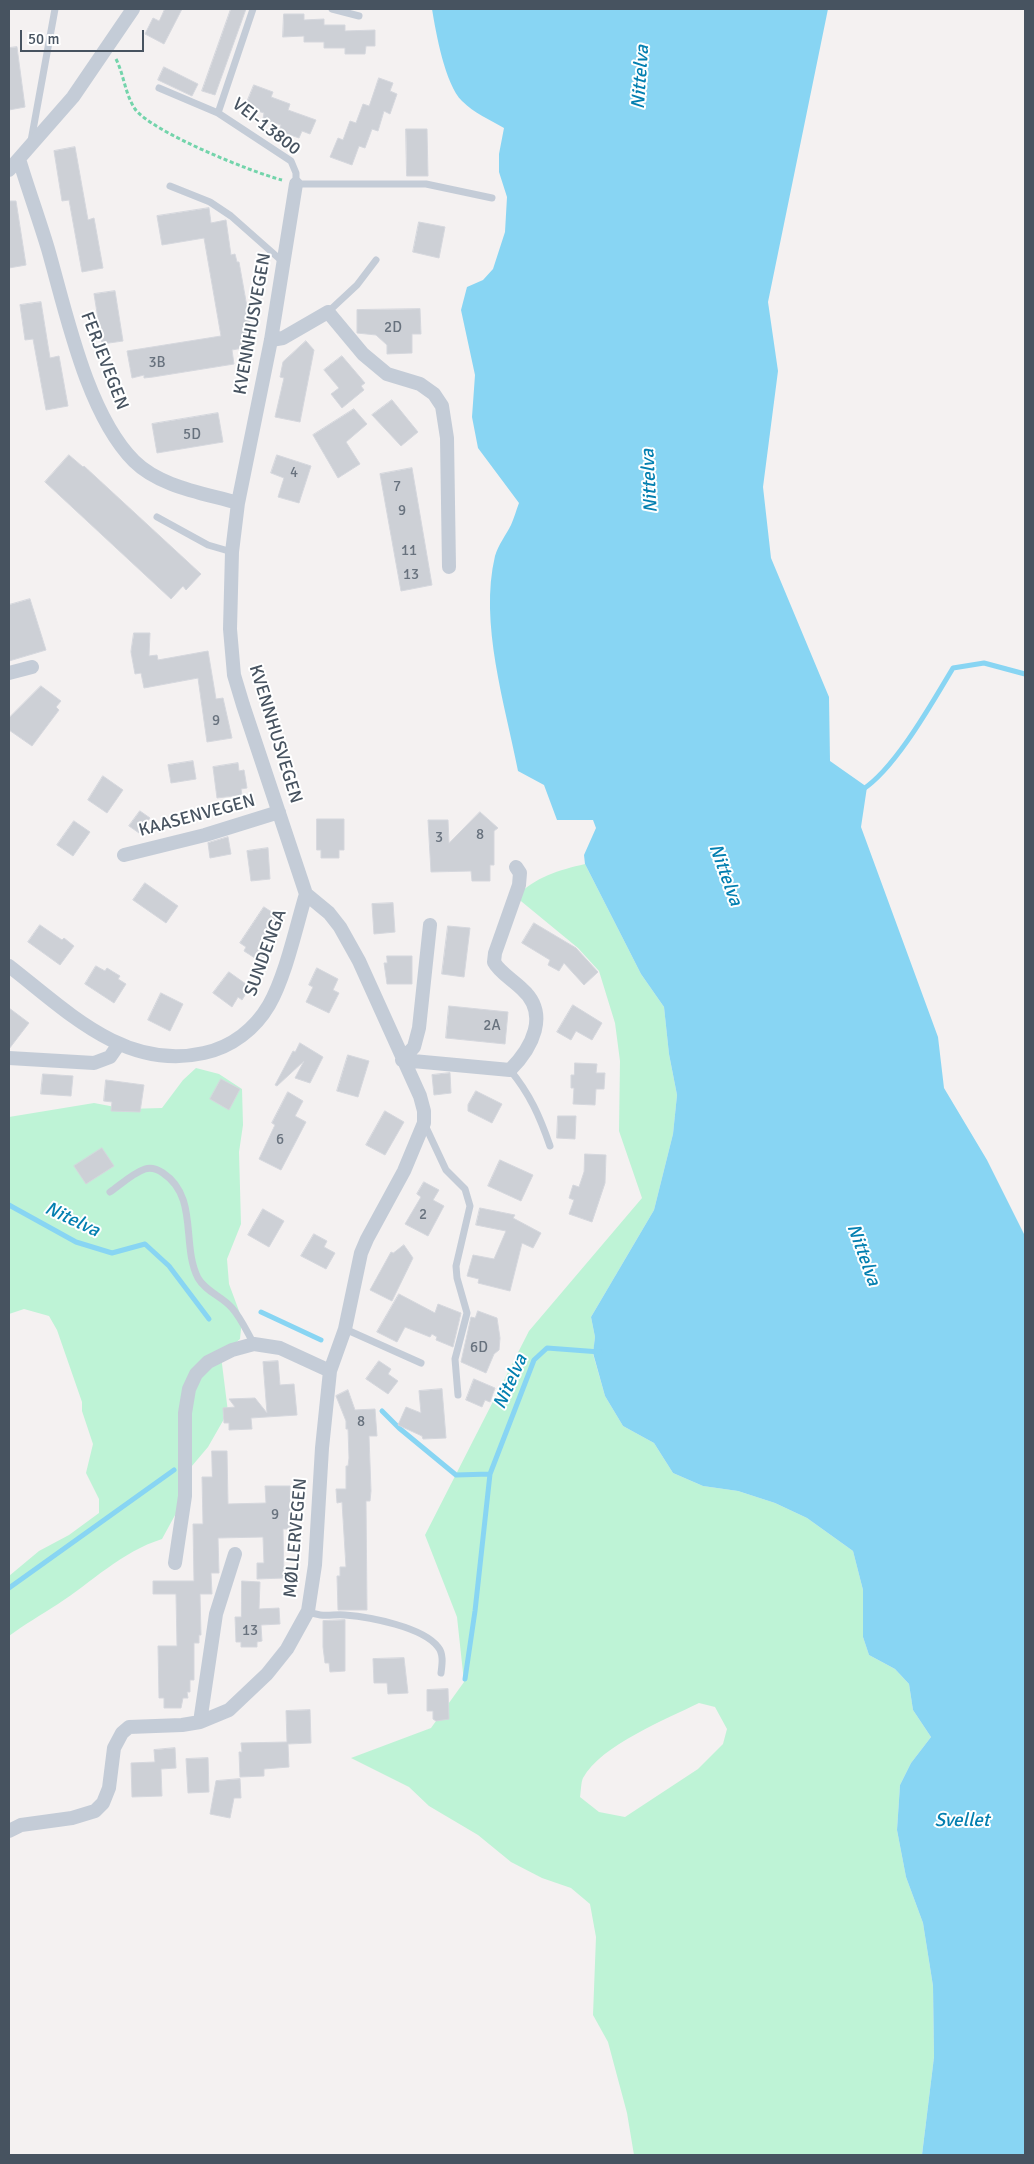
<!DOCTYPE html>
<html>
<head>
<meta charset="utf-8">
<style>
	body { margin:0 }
	#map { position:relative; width:1034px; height:2164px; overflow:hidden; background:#f4f1f1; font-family:Signika,sans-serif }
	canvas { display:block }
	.frame { position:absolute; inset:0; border:10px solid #475360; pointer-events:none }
	.scale { position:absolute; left:20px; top:30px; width:124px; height:22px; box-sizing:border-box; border:2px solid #475360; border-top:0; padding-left:6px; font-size:15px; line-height:18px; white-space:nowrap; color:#475360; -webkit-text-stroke:4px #fff; paint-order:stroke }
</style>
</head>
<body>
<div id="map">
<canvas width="1034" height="2164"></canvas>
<div class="frame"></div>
<div class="scale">50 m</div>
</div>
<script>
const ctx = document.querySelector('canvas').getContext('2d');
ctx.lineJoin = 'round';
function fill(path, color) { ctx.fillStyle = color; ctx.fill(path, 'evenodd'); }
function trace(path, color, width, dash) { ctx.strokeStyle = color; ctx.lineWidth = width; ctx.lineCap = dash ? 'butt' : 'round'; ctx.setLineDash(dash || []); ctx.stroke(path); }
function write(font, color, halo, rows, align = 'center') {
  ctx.font = font + ' Signika,sans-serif'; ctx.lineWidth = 4; ctx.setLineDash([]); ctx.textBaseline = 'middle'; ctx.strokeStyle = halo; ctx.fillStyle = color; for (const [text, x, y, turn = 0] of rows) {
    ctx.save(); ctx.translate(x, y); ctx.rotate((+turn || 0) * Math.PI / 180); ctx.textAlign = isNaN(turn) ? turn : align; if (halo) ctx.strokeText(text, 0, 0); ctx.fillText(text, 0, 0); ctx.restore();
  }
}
const green = new Path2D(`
	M585,864L641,974L664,1007L669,1054L677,1095L673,1134L654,1210L591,1317L595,1337L593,1354L605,1396L623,1426L654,1443L673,1473L703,1486L738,1491L775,1503L807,1518L853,1551L863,1590V1637L869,1655L895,1669L909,1684L913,1710L931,1737L911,1763L900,1785L897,1830L906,1877L923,1923L933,1986L934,2057L922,2155H634L627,2113L608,2042L593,2015L596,1937L590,1904L571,1888L542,1878L511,1862L478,1835L429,1806L409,1787L351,1758L431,1728L464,1682L457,1617L425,1535L529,1331L642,1198L619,1131L620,1061L615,1023L599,971L578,948L516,897C535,877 559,870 585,864ZM699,1703L715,1707L727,1729L723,1744L698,1769L625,1817L599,1812L580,1797C581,1791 581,1782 583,1778C601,1745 667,1719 699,1703Z
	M196,1068L219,1074L242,1089L243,1125L239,1152L241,1224L227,1259L229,1284L242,1319L240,1339L221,1356L228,1412L208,1447L186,1473L180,1506L162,1539C121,1552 92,1582 58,1604C41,1615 25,1624 9,1636V1576L39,1551L69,1535L99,1513V1499L86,1473L93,1444L82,1411V1402L57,1330L49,1316L24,1309L9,1314V1117L94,1103L126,1109L162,1108L183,1080Z`);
const water = new Path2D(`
	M432,9H828L768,302L778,371L763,487L771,558L829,697L830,761L867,787L861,827L938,1037L944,1088L987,1160L1025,1236V2155H922L934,2057L933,1986L923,1923L906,1877L897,1830L900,1785L911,1763L931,1737L913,1710L909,1684L895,1669L869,1655L863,1637V1590L853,1551L807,1518L775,1503L738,1491L703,1486L673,1473L654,1443L623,1426L605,1396L593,1353L595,1337L591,1317L654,1210L673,1134L677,1095L669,1054L664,1007L641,974L585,864L584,855L596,828L593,820H557L544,785L518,771C505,704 479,623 495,556C498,545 506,535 511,525C514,518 516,511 519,503L478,448L472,417L475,375L461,310L467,287L483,280L493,269L505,232L507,197L499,172V154L504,128C490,120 474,113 462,101C445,84 436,33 432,9Z`);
const stream = new Path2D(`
	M862,790C895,769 932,703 953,668L984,663L1025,674
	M9,1205L76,1242L112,1253L145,1244L169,1266L209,1319
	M261,1312L321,1340
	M382,1411L399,1428L456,1475L490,1474L534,1360L547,1348L600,1352
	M9,1588L174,1470
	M465,1679L475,1611L490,1474`);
const building = new Path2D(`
	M165,9H182L164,44L145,34L153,18L159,21Z
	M231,9H246L215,95L202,91Z
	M284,14H304V20L324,19V25H345V31L375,30V46H366L365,54H345V48H324V42H304V36L283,37Z
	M17,47L25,107L9,110V48Z
	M164,67L198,84L192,96L158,80Z
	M379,78L393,83L390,91L397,94L390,114L384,111L378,131L372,129L365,148L359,146L352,165L330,157L338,138L343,140L350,121L356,123L363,104L369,106Z
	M254,85L273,92L271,97L290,104L288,110L316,120L310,134L302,131L299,138L279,131L281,125L263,119L264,113L245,107Z
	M406,129H427L428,176H407Z
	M75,147L88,220L94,218L103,268L82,272L69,200L62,201L54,151Z
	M9,201H16L26,265L9,268Z
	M209,208L211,223L226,220L231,255L235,254L237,262H239L254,346L232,350L234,364L153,377L144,378V375L132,378L127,351L221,336L204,238L162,245L157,216Z
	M419,222L445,227L439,258L413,252Z
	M115,291L123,341L102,344L94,294Z
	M41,302L50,358L59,356L68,406L46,410L33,339L25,340L20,305Z
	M420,309L421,334H412V353L387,354V345L376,335L357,333V310Z
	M306,341L314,350L300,422L275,417L284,378L280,377L283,362Z
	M342,356L365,383L361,386L364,390L342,408L331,394L339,388L324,370Z
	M392,400L418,432L401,446L372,415Z
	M354,409L367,424L346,442L360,464L338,478L313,435Z
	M218,413L223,442L157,453L152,424Z
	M69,455L83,467L84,466L201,574L186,590L183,586L171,599L45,482Z
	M277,455L311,466L299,503L278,497L284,478L271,473Z
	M412,468L432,585L401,591L380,474Z
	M30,599L46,650L9,661V605Z
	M134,633H150L149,656L157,655L158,660L208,651L216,699L223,698L232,738L207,742L198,678L144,688L141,673L135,674L131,652Z
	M41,686L61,701L56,707L59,710L32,746L9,730V718Z
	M193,761L196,779L171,783L168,765Z
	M238,763L239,771L244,770L247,788L241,789L242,795L217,798L213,767Z
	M103,776L123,790L107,813L88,800Z
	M140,811L150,818L139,833L129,826Z
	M480,812L498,828L494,831V865H490V881H472L471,871L431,872L428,820H448L449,843Z
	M317,819H344V850H339V858H321V850H317Z
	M74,821L90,832L73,856L57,845Z
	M228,837L231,854L210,858L208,843Z
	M268,848L270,879L251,881L247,851Z
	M145,883L178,906L166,923L133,900Z
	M393,903L395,932L374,934L372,904Z
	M264,907L281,918L267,947L270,949L261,962L244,951L246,947L240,943Z
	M534,923L576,948L598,972L584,985L564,963L559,971L548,965L550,960L522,943Z
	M40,925L62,940L64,938L74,946L60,965L28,942Z
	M448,926L470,928L464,977L442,974Z
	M387,956H412V984H387L384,963H387Z
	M96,966L105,971L107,968L120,976L118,979L126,984L114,1003L85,984Z
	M317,968L338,979L333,990L339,993L329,1013L306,1002L313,987L309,985Z
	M229,972L250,987L242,1000L238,997L232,1007L213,993Z
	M161,993L183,1004L170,1031L148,1020Z
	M573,1005L602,1023L592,1040L576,1031L571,1040L557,1032Z
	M449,1006L508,1012L505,1044L446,1038Z
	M9,1008L29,1023L9,1049Z
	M300,1043L323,1057L310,1083L295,1078L304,1061L277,1086L275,1085L293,1051L295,1052Z
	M348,1055L369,1061L358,1097L337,1091Z
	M575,1063L597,1064L596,1073H605L604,1089H596L595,1105L573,1104L574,1088H571V1075H574Z
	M450,1073L451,1093L434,1095L432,1075Z
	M43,1074L73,1076L71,1096L41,1094Z
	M221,1079L240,1089L229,1110L210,1099Z
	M106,1080L144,1085L140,1112L111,1111L112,1102L104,1101Z
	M476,1091L502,1104L492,1123L468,1111V1105Z
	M288,1092L303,1101L295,1116L306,1122L281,1170L259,1159L275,1125L272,1123Z
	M385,1111L404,1122L385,1155L366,1145Z
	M558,1116H576L575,1139L557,1138Z
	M102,1148L114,1166L86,1184L74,1166Z
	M585,1154L606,1155L605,1183L592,1222L569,1214L574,1200L569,1198L573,1185L579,1187L584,1172Z
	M500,1160L533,1175L521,1201L488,1186Z
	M424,1182L439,1190L433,1200L444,1206L428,1236L405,1224L421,1197L417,1194Z
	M480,1208L515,1215L513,1218L541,1233L533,1248L522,1243L510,1291L478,1283L479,1279L467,1276L473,1255L494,1259L506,1231L476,1225Z
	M263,1209L284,1221L269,1247L248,1235Z
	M314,1234L327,1241L324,1247L335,1253L326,1269L301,1256Z
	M404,1245L413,1258L392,1301L370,1290L391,1252L393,1253Z
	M399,1294L435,1313L438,1304L461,1313L453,1347L436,1340L437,1337L432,1334L430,1337L405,1327L397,1342L377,1332Z
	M478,1311L497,1318L500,1338L499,1350L494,1354L486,1373L461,1362L471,1317L475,1318Z
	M278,1361L280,1385L294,1384L297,1415L251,1418L252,1429L229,1430V1423H224L223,1408L235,1407L229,1399L255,1398L267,1413L263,1362Z
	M379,1361L391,1369L388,1374L398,1381L388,1394L366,1379Z
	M474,1379L495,1388L490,1402L485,1400L482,1407L466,1400Z
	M442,1389L446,1438L423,1439L422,1436L398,1425L406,1407L421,1413L419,1391Z
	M348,1390L355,1410L375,1409L377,1436H369L371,1491L370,1501H366L367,1610H338L337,1576H340V1567H346L342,1502L337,1503L336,1489H346V1466H348L349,1458L348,1429H346V1421L336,1396Z
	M212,1451H227L228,1504L266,1503L265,1486H290L291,1529H283L284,1578L257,1579V1563H264L263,1537L218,1538L219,1573H211L212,1594H200L201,1635H199V1643H194V1680H190V1692H187L188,1698H183L181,1708H164V1698H159L158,1646H177L176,1594H153V1581H194L193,1524H203L202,1477H212Z
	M242,1581L260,1582L259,1609L279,1608L280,1624L261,1625L262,1641L257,1642V1647H241V1642H236L235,1617H241Z
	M345,1620V1671L330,1672L329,1663H325L323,1647V1621Z
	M404,1658L408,1693L388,1694L387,1683H374L373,1659Z
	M448,1689L449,1719L436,1721L433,1719V1711H427V1690Z
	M310,1710L311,1743L288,1744L289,1767L264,1769V1776L240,1777L239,1752H242L241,1743L287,1742L286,1711Z
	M175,1748L176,1768L161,1769L162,1796L132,1797L131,1763L155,1762L154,1750Z
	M208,1758L209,1792L188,1793L186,1759Z
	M240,1779L241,1798H234L230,1818L210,1814L216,1781Z`);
const path = new Path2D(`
	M116,59C124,75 125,94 135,109C152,132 251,172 282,180`);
const lane = new Path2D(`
	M253,9L218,113L291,161L296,173V184H426L492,198
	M332,9L359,16
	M159,88L218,113
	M31,141L55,9
	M170,186L210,202L231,216L283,262
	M328,312L357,285L376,260
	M157,517L208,545L232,552
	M510,1070C530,1094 540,1117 550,1146
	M424,1123L446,1170L465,1189L470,1206L456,1266L457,1278L467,1313L455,1359L458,1395
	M110,1192C120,1185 133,1173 145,1169C151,1167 157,1169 163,1173C199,1197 181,1245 198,1278C206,1292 222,1296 232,1308C241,1318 247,1332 254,1344
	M345,1329L421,1363
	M308,1611C320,1618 332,1614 345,1615C370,1617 423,1627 438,1647C444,1654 442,1665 441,1673`);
const street = new Path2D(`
	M19,159C28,189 39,219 48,249C66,312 87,414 134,461C160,487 204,493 238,503
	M9,170L73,97L133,9
	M271,340L283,338L328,312L363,354L387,374L420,384L434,394L442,406L447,438L449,567
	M9,673L32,667
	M124,855L205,835L279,812
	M9,966C67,1011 125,1071 204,1053C232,1047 255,1029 269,1005C286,975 296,927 306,894
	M9,1058L94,1063L110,1057L119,1044
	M402,1060L510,1070C532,1048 550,1014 522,989C513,980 499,972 494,962L495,953L519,885L520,873L516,867
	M402,1060L414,1047L419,1028L430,925
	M175,1563L185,1496V1413L189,1389L196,1374L208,1362L232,1350L254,1344L280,1348L330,1371
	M200,1722L216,1614L235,1554
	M9,1831L21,1825L72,1818L95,1811L103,1803L109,1788L114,1748L122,1733L129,1727L182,1725L200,1722L229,1710L267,1674L287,1649L308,1611L315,1565L322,1448L330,1371L345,1329L361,1253L367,1239L404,1171L424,1123V1111L420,1096L359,961L340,927L329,913L306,894L243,705L234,675L230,629L232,552L238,503L271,340L296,184`);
const numberNames = [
	["2D",393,328],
	["3B",157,363],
	["5D",192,435],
	["4",294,473],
	["7",397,487],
	["9",402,511],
	["11",409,551],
	["13",411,575],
	["9",216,721],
	["8",480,835],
	["3",439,838],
	["2A",492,1026],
	["6",280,1140],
	["2",423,1215],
	["6D",479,1348],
	["8",361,1422],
	["9",275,1515],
	["13",250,1631]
];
const streetNames = [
	["VEI-13800",266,127,38],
	["KVENNHUSVEGEN",253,324,-80],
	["FERJEVEGEN",104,361,69],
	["KVENNHUSVEGEN",275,734,73],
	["KAASENVEGEN",197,816,-15],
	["SUNDENGA",266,953,-70],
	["MØLLERVEGEN",296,1538,-85]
];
const waterNames = [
	["Nittelva",641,77,-86],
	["Nittelva",650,481,-93],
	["Nittelva",725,875,70],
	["Nitelva",72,1220,25],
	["Nittelva",863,1255,70],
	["Nitelva",511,1382,-66],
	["Svellet",962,1821]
];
fill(green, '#bef3d6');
fill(water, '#88d5f3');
trace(stream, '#88d5f3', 5);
fill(building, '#cdd0d6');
trace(building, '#d5d7dd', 1);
trace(path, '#73d4ab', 3, [4, 2.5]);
trace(lane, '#c4ccd7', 7);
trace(street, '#c4ccd7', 14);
write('15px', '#68727e', null, numberNames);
write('18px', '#475360', '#fff', streetNames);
write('italic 19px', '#037fb0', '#fff', waterNames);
</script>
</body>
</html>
